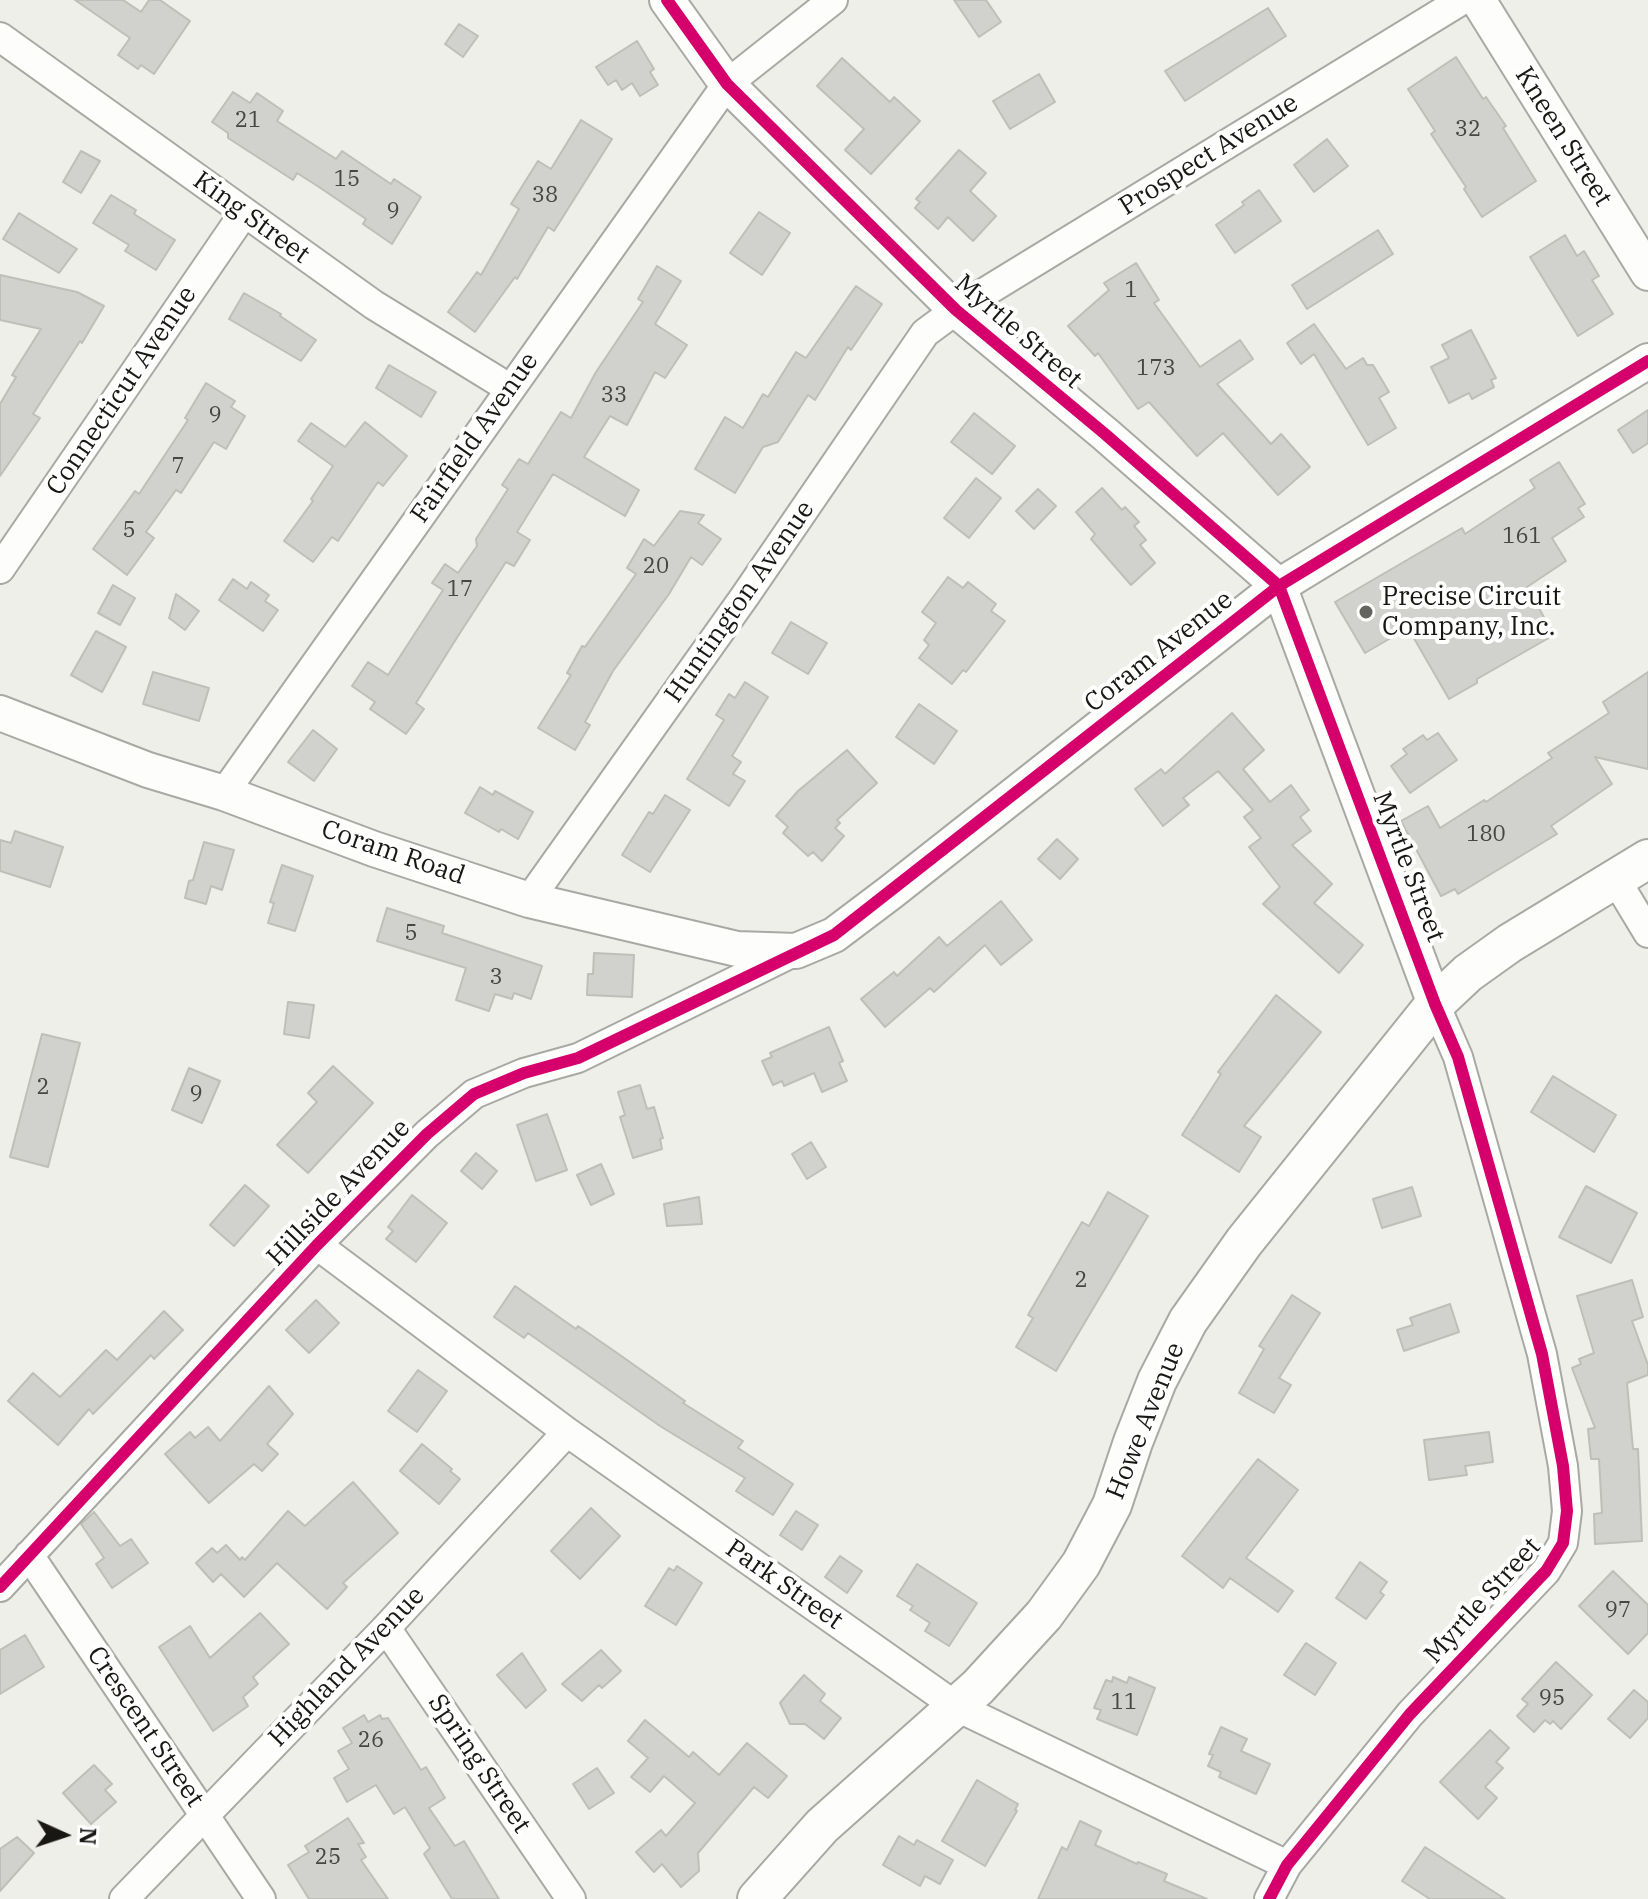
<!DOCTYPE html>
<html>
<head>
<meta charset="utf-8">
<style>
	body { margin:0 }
	#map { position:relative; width:1648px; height:1899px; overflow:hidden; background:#efefe9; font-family:"IBM Plex Serif",serif }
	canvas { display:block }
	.north { position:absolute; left:24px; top:1795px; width:80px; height:80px; -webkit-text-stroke:6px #fff; paint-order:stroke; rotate:93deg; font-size:22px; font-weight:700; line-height:32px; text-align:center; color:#181714 }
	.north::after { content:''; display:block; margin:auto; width:28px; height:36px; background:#181714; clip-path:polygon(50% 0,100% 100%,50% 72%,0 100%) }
</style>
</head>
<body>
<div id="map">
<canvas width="1648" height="1899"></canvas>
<div class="north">N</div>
</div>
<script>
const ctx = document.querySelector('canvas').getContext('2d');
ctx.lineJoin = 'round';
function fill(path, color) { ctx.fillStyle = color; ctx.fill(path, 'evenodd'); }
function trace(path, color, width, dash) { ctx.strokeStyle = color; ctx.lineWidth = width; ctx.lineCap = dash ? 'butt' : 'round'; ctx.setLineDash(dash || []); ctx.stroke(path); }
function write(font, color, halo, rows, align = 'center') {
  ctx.font = font + ' "IBM Plex Serif",serif'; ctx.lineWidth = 8; ctx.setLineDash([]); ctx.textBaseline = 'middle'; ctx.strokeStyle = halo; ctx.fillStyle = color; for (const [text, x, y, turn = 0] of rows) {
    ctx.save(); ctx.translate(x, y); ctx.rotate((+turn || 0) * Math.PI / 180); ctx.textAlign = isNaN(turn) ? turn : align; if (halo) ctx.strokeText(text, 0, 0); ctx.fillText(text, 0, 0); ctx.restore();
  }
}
const building = new Path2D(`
	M75,0H123L141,12L149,0H160L190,21L154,74L141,65L138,69L118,55L130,38Z
	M954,0H986L1001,22L979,37Z
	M1268,8L1286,36L1185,101L1165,71Z
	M459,24L478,36L463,57L445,44Z
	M637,41L654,69L650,72L658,85L640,96L632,83L622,90L616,80L608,85L596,67Z
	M1456,57L1483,99L1486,97L1506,126L1503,128L1536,181L1482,217L1464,189L1466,187L1431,134L1435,131L1408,89Z
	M842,58L890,102L894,97L920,121L871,174L845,150L864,129L817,86Z
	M1039,74L1055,102L1010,129L993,101Z
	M233,92L250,103L257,93L283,111L277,121L336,159L342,151L391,184L394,179L421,197L392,244L363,224L366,219L319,187L297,173L293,180L228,138V133L212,122Z
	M581,120L612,139L554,231L548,227L517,279L515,277L475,332L448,312L477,272L481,275L519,209L511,204L538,161L551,169Z
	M1327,139L1348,166L1314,192L1294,165Z
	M959,150L986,173L970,191L996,216L973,241L948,217L938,229L915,208L920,202L916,199Z
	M81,151L100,161L81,193L63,182Z
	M1259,190L1281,221L1235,253L1216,225L1244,205L1242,202Z
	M111,195L136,210L134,214L175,240L156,270L125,251L129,245L93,223Z
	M759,212L790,233L762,275L730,253Z
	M19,213L77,249L59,273L3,239Z
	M1378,230L1393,254L1307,309L1292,285Z
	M1565,235L1577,256L1584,251L1599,276L1592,280L1613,314L1578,336L1530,257Z
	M1136,263L1159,300L1154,303L1200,367L1240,340L1253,359L1217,384L1271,444L1281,434L1310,467L1278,495L1223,433L1197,456L1149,402L1138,409L1098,353L1095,356L1068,326L1109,290L1104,283Z
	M657,266L681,281L655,324L687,345L665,378L655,372L627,425L610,416L584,457L639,490L625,516L553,474L517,532L530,540L514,566L506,562L458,636L416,703L424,709L406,734L370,709L375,702L352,686L368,662L388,675L443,590L432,583L445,564L458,573L477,546L476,539L508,489L502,485L519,459L528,464L561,412L571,418L596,372L643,302L638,299Z
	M0,275L77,292L104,306L82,343L80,341L33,414L40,418L0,476V404L16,377L12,375L41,329L0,320Z
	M856,286L882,304L851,350L848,347L815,400L808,395L778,442L763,447L735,493L695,469L725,417L743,428L763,394L768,397L796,352L806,358Z
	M244,293L281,314L280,316L316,340L301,361L229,319Z
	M1314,324L1346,369L1363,358L1367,365H1373L1389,392L1379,398L1396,428L1368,445L1314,354L1301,364L1287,343Z
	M1471,330L1496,378L1491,380L1494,387L1472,399L1469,393L1449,403L1431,367L1449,358L1442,345Z
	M389,365L436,392L421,417L376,388Z
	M206,383L235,401L231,407L245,416L226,449L214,442L181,493L176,490L146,532L154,538L127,575L93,549L135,491L139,494L188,420L185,418Z
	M1648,410V443L1633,453L1618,430Z
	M974,413L1015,446L992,474L951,442Z
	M365,422L407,456L383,486L378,482L338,541L332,537L313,562L284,541L313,501L311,499L333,466L298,441L311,423L345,447Z
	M1559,462L1585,504L1578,508L1584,517L1552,538L1566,561L1527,587L1554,635L1477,679V683L1449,699L1408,628L1365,653L1335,602L1462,528L1465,534L1535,488L1530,480Z
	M976,478L1001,498L969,538L944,518Z
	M1102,488L1122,510L1125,507L1139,522L1134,526L1146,540L1140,545L1155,563L1131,585L1091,539L1095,534L1076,512Z
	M1038,489L1056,506L1034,529L1016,511Z
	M680,511L704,515L698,523L721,539L702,565L691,557L669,594L613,671L585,722L590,725L575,750L538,728L571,675L567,673L582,646L585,647L636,574L627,568L644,539L654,546Z
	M948,577L963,588L968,582L996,604L991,611L1005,621L966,672L963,670L952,684L919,658L929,645L924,640L936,623L922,612Z
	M233,579L247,589L251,582L269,595L265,601L278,610L263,631L219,600Z
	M113,585L135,598L120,625L98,613Z
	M176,594L199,611L185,630L169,618Z
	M791,622L827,643L808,674L772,653Z
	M96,631L126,647L102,692L71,675Z
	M153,672L209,688L199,721L143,704Z
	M1648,672V769L1595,757L1612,784L1551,826L1557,834L1458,894L1455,889L1441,896L1401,821L1428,806L1440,828L1484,800L1486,802L1552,758L1548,753L1609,713L1603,702Z
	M745,682L768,697L732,756L741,762L733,774L745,781L729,806L687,779L724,720L716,715L729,694L735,698Z
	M919,704L957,731L934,764L896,737Z
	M1232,713L1264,750L1243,769L1270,802L1291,785L1309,810L1300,817L1311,831L1292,845L1332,884L1314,903L1363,945L1339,973L1263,904L1280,887L1249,847L1261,838L1244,817L1253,810L1218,771L1183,798L1189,805L1163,826L1135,789L1161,769L1165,774Z
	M313,730L337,749L314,781L288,762Z
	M1438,733L1457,760L1410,793L1391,766L1407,754L1403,749L1423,735L1427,740Z
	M847,750L877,783L837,820L840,823L835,828L844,836L822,861L813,852L808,856L783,833L788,827L776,816L798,791Z
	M480,787L493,795L495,791L533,812L518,839L501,829L499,832L465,813Z
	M665,795L690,810L650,872L622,855L649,812L653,814Z
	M15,831L63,847L50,887L0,871V840L11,843Z
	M1057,839L1078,859L1060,879L1038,859Z
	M204,842L234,850L222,890L211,886L206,904L185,898L189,881L193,880Z
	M282,865L313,876L295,931L268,923L274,903L270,902Z
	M1001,901L1032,940L1001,965L985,945L934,992L930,988L885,1027L861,999L894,972L897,976L939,937L947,946Z
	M387,908L444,926L442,933L542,966L531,999L514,993L512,999L495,994L489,1011L456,1000L466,968L377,941Z
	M594,953L634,955L632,997L587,995L588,974H593Z
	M1276,995L1321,1032L1244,1126L1261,1137L1239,1172L1182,1135L1221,1074L1218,1072Z
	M288,1002L314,1005L309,1038L284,1034Z
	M829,1027L843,1061L839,1063L847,1081L822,1092L814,1073L784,1086L782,1081L773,1085L762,1061L772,1057L770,1053Z
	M42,1034L80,1043L48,1167L10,1157Z
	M333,1066L373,1103L308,1173L277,1145L317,1102L308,1093Z
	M189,1068L220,1081L202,1123L172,1110Z
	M1553,1076L1616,1115L1594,1152L1531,1112Z
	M640,1085L647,1109L654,1107L663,1138L660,1139L662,1149L633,1158L620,1117L625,1115L618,1092Z
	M547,1114L567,1170L536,1181L517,1125Z
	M811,1142L826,1167L807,1179L792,1154Z
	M476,1153L497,1171L482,1189L461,1171Z
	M601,1164L614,1194L591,1205L577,1175Z
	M245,1185L269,1206L234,1246L210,1225Z
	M1586,1186L1637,1213L1611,1263L1559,1237Z
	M1412,1187L1421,1216L1382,1228L1373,1199Z
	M1108,1192L1148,1216L1056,1371L1016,1347L1033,1318L1028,1315L1082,1222L1089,1226Z
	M412,1195L447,1223L416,1262L386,1239L393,1231L388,1227Z
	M699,1197L702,1224L667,1226L664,1204Z
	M1632,1280L1643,1317L1632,1321L1648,1365V1375L1627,1383L1633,1449H1638L1642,1541L1595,1544L1594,1514L1602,1513L1599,1459H1591L1588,1429L1595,1428L1572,1368L1581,1364L1579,1359L1594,1353L1577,1296Z
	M515,1286L576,1329L578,1326L620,1355L685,1401L683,1403L743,1441L738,1448L793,1484L773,1515L736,1491L745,1478L660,1426L528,1333L524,1338L494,1317Z
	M1292,1295L1320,1313L1279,1378L1291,1385L1274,1413L1239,1393L1264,1349L1259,1346Z
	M316,1300L339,1323L309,1353L286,1330Z
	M1450,1304L1459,1332L1404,1351L1397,1330L1413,1325L1410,1318Z
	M164,1311L183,1330L154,1359L151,1355L93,1414L89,1409L58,1445L8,1401L33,1373L60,1397L106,1350L117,1360Z
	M418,1370L447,1391L417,1432L388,1411Z
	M269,1386L293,1414L267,1444L278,1454L262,1471L254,1464L209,1503L165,1454L190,1432L195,1438L208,1427L220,1441Z
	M1489,1432L1493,1462L1465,1466L1467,1475L1429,1480L1424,1440Z
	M422,1444L452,1469L450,1471L460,1479L439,1504L400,1471Z
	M1258,1459L1298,1490L1246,1558L1293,1591L1278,1612L1230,1578L1223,1588L1182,1556Z
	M353,1482L398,1533L343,1583L347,1587L327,1609L277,1563L244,1597L221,1574L213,1582L196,1563L212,1548L217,1553L226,1545L240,1560L242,1557L245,1560L288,1511L305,1526Z
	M591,1508L620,1536L580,1579L551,1551Z
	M796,1511L818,1525L802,1550L780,1535Z
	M94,1512L120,1546L131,1539L148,1563L112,1588L96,1564L104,1558L81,1524Z
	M840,1556L862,1571L847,1593L825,1577Z
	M1360,1562L1387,1582L1380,1592L1384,1595L1366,1619L1336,1598Z
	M917,1564L977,1603L949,1646L925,1631L930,1623L910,1610L913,1606L897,1596Z
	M677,1566L702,1583L676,1625L645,1606L669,1568L674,1571Z
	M1613,1571L1648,1605V1633L1628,1654L1579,1606Z
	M260,1613L289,1644L253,1677L258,1684L243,1697L248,1706L213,1731L159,1647L190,1626L210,1658Z
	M25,1635L44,1667L0,1694V1650Z
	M1306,1643L1336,1663L1315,1695L1284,1675Z
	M601,1650L621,1671L602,1688L599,1685L582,1701L562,1684Z
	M522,1653L546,1690L526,1708L497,1675Z
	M1556,1662L1592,1695L1561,1729L1553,1721L1550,1724L1545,1720L1534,1732L1517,1716L1528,1704L1522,1699Z
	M804,1675L825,1694L820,1701L841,1718L824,1739L805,1724H790L780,1703Z
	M1113,1677L1127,1683L1129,1677L1155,1688L1137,1735L1097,1719L1101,1710L1094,1708L1106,1680L1112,1682Z
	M1634,1690L1648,1702V1718L1630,1738L1608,1719Z
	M364,1715L368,1722L380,1715L382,1719L388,1718L421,1770L426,1767L445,1798L429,1808L455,1846L464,1841L499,1899H452L424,1854L430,1848L405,1807L394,1814L376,1785L347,1802L334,1778L349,1769L338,1751L352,1743L343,1728Z
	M645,1720L689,1757L693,1752L719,1775L747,1743L787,1776L768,1798L754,1787L698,1853L699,1871L681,1887L662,1864L654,1872L636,1852L661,1830L666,1836L695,1803L664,1776L650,1792L631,1777L648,1758L628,1741Z
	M1221,1727L1247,1739L1241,1751L1270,1764L1256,1794L1219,1777L1221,1772L1208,1766L1213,1755L1209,1754Z
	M1490,1730L1509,1748L1496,1762L1503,1768L1485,1787L1497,1798L1478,1819L1440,1782Z
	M94,1765L112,1784L105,1790L116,1802L91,1824L63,1793Z
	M597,1768L614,1793L589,1809L573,1784Z
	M977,1780L1018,1804L1015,1810L1017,1811L985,1866L942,1841Z
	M348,1818L364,1843L358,1844L366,1857L361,1860L388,1899H309L288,1865L309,1852L305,1846Z
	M1080,1821L1101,1831L1095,1845L1137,1864L1138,1862L1167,1874L1164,1881L1207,1899H1038L1062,1847L1067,1850Z
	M899,1836L914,1845L917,1840L953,1860L940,1884L925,1876L920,1886L883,1865Z
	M17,1837L34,1853L0,1891V1849Z
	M1425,1847L1505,1899H1430L1402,1881Z`);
const minor = new Path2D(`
	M0,37L374,305L509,388
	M0,569L244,213
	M224,793L727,84L833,0
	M1616,880L1648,933
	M529,900L745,596L925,333L956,310L1462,0
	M317,1245L567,1432L957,1707L1287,1865
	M29,1555L261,1899
	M0,1587L317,1245L427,1134L474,1094L524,1073L578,1058L796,951
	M386,1628L571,1899
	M124,1899L386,1628L567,1432
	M1269,1899L1287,1865L1410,1714L1546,1571L1563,1543L1567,1511L1563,1466L1542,1354L1458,1057L1435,1004`);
const tertiary = new Path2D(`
	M667,0L727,84L956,310L1105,434L1279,586L1435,1004
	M1478,0L1648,273
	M0,713L148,770L224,793L374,849L529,900L737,949L796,951L834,935L891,892L1279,586L1648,361`);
const secondary = new Path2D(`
	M757,1899L822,1826L978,1687L1044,1615L1081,1564L1112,1505L1133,1442L1157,1381L1188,1321L1244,1242L1435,1004L1468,973L1510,943L1648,859`);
const cycleway = new Path2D(`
	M667,0L727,84L956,310L1105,434L1279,586L1435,1004L1458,1057L1542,1354L1563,1466L1567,1511L1563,1543L1546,1571L1410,1714L1287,1865L1269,1899
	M0,1587L317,1245L427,1134L474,1094L524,1073L578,1058L834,935L1279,586L1648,361`);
const markers = [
	[1366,612,8,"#63635f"]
];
const numberNames = [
	["21",248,121],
	["32",1468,130],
	["15",347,180],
	["38",545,196],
	["9",393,212],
	["1",1131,291],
	["173",1156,369],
	["33",614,396],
	["9",215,416],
	["7",178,467],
	["5",129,531],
	["161",1522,537],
	["20",656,567],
	["17",460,590],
	["180",1486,835],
	["5",411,934],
	["3",496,978],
	["2",43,1088],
	["9",196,1095],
	["2",1081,1281],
	["97",1618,1611],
	["95",1552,1699],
	["11",1124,1703],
	["26",371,1741],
	["25",328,1858]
];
const streetNames = [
	["Kneen Street",1563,137,58],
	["Prospect Avenue",1209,155,-32],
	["King Street",251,218,36],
	["Myrtle Street",1018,332,41],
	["Connecticut Avenue",122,391,-56],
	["Fairfield Avenue",475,438,-55],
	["Huntington Avenue",740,602,-55],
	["Coram Avenue",1159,652,-38],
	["Coram Road",393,853,19],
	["Myrtle Street",1408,867,69],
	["Hillside Avenue",339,1193,-46],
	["Howe Avenue",1146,1421,-68],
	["Park Street",784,1585,35],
	["Myrtle Street",1483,1601,-48],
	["Highland Avenue",347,1667,-46],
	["Crescent Street",145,1727,56],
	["Spring Street",479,1764,56]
];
const poiNames = [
	["Precise Circuit",1382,597],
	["Company, Inc.",1382,627]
];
fill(building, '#d1d1cd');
trace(building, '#bfbfba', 2);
trace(minor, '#a9a9a4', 32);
trace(tertiary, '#a9a9a4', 38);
trace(secondary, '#a9a9a4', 42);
trace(minor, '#fdfdfc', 28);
trace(tertiary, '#fdfdfc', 34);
trace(secondary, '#fdfdfc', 38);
trace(cycleway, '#d6006c', 12);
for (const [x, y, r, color] of markers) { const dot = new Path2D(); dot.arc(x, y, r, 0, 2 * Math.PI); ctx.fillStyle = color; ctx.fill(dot); trace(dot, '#fff', 3); }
write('22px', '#464642', null, numberNames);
write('26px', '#181714', '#fff', streetNames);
write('26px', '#181714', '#fff', poiNames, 'left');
</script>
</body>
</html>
